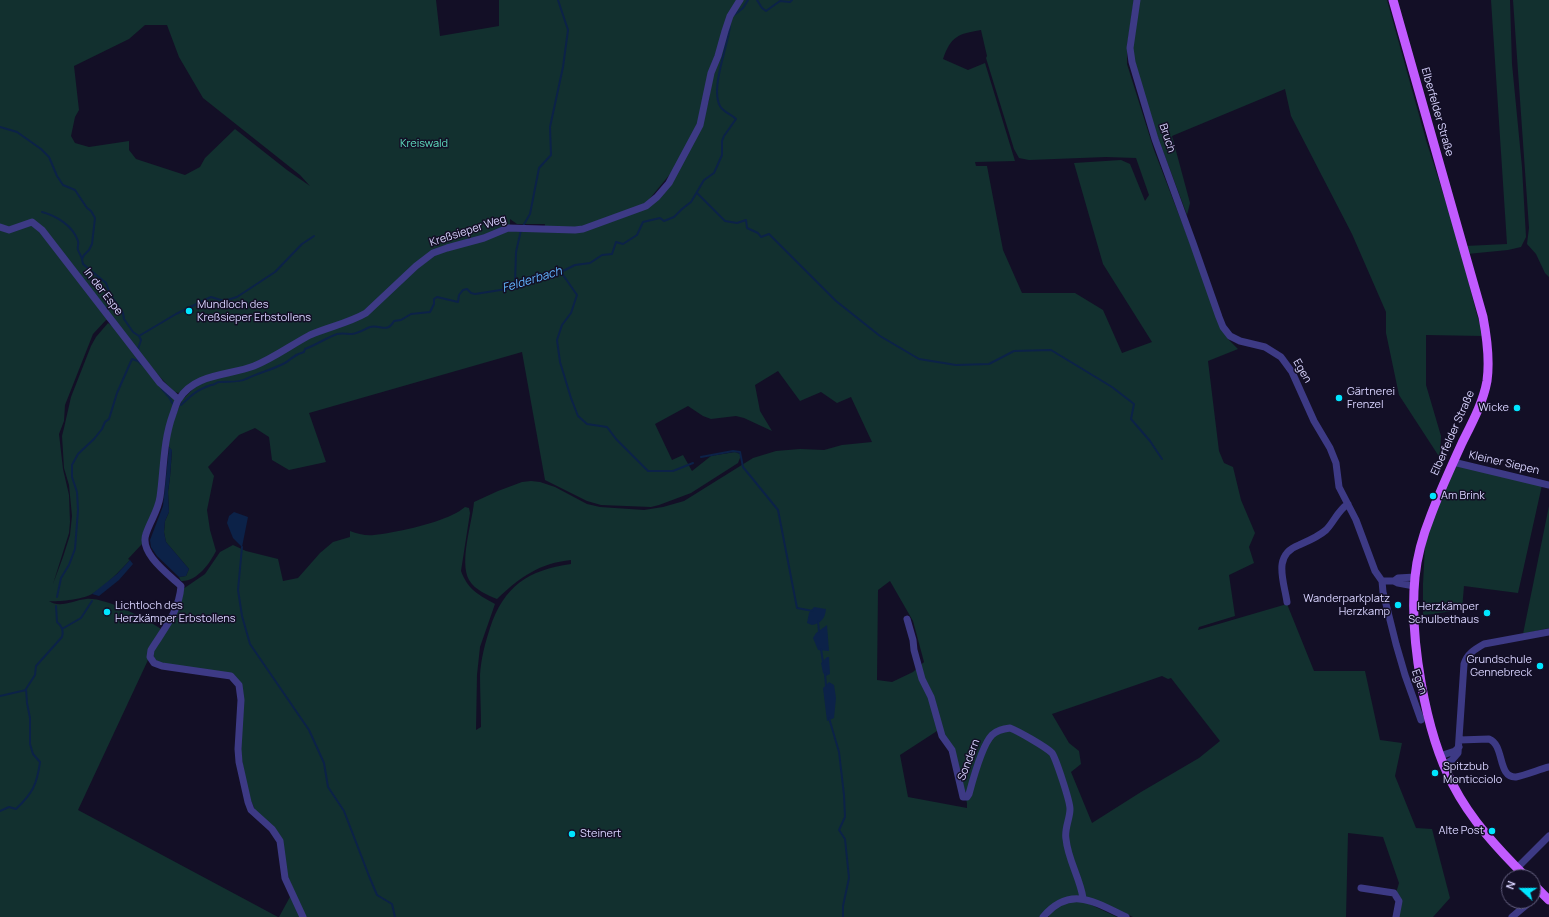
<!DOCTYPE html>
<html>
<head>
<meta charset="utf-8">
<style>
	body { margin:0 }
	#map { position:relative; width:1549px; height:917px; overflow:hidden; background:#130f26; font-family:Manrope,sans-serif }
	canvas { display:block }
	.north { position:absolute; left:1501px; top:869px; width:40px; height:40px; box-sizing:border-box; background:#130f26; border:1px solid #625e7d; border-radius:50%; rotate:291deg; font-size:11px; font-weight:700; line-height:16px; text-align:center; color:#d9d4ff }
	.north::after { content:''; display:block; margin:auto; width:14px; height:18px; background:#00e5ff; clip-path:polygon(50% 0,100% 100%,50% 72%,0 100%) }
</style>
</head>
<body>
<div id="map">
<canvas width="1549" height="917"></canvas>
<div class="north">N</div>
</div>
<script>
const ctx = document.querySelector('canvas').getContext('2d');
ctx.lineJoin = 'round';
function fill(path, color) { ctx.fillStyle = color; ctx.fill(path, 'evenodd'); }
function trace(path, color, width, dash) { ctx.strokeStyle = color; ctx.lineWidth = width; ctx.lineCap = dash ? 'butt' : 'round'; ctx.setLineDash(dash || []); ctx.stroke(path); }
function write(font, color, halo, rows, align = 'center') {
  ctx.font = font + ' Manrope,sans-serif'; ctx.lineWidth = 3; ctx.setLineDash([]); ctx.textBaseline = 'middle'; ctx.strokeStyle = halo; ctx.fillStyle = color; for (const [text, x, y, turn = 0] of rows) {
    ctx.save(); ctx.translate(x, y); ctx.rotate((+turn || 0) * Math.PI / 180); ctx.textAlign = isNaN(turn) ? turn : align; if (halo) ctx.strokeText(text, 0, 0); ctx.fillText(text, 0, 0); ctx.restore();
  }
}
const green = new Path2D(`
	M0,0H436L440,36L499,26V0H737L728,15L723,31L710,75L699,125L680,162L642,208L643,210L663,194L693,144L702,124L709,100L712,76L718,60L725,31L731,17L742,0H1134L1127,46V64L1154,150L1199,267L1214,311L1228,339L1238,349L1208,361L1219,451L1224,463L1233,467L1241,500L1255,533L1249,547L1254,563L1229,575L1235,616L1199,627L1198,630L1287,604L1314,671H1365L1380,740L1402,743L1395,776L1416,828L1432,829L1450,898L1433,917H1398L1400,902L1396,893L1399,883L1383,837L1348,833L1346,917H1133L1098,901L1084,898L1082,886L1080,887L1083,901L1117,917H1049L1047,910L1039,917H305L287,874L282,841L275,831L255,810L247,791L240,747L243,698L240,685L231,674L163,664C156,661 153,659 153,650C164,631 181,612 183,589L205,574L220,552L233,545L246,551L278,559L283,581L298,578L320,553L333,542L350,537V531C358,534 366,536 374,535C394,533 434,524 452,515C457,513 461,510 465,507L469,508L470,513L461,571C468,590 479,595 495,604L480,647L477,675L476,730L481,727C481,710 480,692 480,675C481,659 485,643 490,628C504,586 528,570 571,564V560C540,563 520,577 497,599C487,595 475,590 469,580C459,561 472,524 474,502L498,491L522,482L531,481L540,482L555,487L587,504L600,507L644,510L663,507L684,501L753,458L776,451L800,449L824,450L842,445L872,442L851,397L837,403L821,392L800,401L778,371L755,385L760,411L772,431L744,418L736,416L711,419L703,416L688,406L655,424L672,460L683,455L692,471L711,456L735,452L740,454V458L738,463L691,493L659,505L651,507L601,505L587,501L545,480L522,352L309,413L326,462L289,470L272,460L269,437L255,428L239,435L208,467L214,476L207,510L210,530L216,551C210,563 197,582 181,581L179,577L186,576L189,569L166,542L164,532L165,521L169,512L168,492L170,477L172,451L167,444L173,422L182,400L196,386L203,381L212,378L246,371L263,364L310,337L365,316L422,265L441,251L432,250L373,306L361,315L315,332L263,361L246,368L197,380L179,393L174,392L160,377L127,338L116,322L106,320L93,334L65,405L64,421L59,434L63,469L69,495L70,522L69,533L53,584L63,557L70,535L72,516L69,485L64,468L62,436L64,428L71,397L91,346L96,337L108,323L116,329L160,384L175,399V402L164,438L157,507L146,532L142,544L128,559L130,560C119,572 105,586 92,594C84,599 59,602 49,601C60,609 74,600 86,599C105,597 144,618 161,629L148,652V660L78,810L278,917H0ZM145,25H167L179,57L203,98L300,175L310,186L287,170L235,129L205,158L200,167L185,175L136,159L129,150V141L89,147L75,143L71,136L75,117L79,110L74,66L129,39ZM981,30L987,56L986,58L1014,149L1019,158L1029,160L1106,157L1136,158L1149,195L1145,201L1130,164L1121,160L1074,163L1103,264L1152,342L1122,353L1103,310L1075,293H1022L1003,250L987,166H976L975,162L1015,161L985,63L968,70L943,59C951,36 958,34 981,30ZM510,219L517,224H545L544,230H509L488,237L510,225ZM890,581L913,621L924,662L913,672L892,682L877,680L878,590ZM1162,676L1168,679L1171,678L1220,741L1199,758L1141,792L1092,823L1071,772L1081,764L1079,751L1069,743L1052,714ZM937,731C959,747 961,778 967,803V808L908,797L900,755Z
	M1139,0H1387L1426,140L1457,237L1477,315L1484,336L1426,335V385L1441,436L1440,458L1399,395L1386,333V312L1352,234L1291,116L1285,89L1172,136L1190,203L1187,215L1151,119L1132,51Z
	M1491,0H1510L1512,64L1522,167L1526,237L1521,247L1508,250L1467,254L1465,246L1507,244Z
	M1513,0H1549V277L1545,273L1536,254L1527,244L1529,228Z
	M1455,465L1542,485L1518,593L1464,586L1462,610C1448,611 1438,614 1423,615V584L1425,545L1436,509Z
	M1549,506V628L1523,634Z
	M291,895L301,917H279Z`);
const water = new Path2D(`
	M169,447L172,450L170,477L168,492L169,512L165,521L164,532L166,542L189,569L186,576L179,577L157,556L151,547L150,540L163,506Z
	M234,512L248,517L242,547L233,538L227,523L229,516Z
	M130,560L133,564L119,580L99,596L92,594L117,574Z
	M814,607L826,609C825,619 821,623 812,625L807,623L809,613Z
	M827,625L829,651L818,650L813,638L816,633Z
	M827,657H829L830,674L826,676L823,673L821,663Z
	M829,682L834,685L836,698L834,718L827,721L823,688Z`);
const stream = new Path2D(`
	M757,0L762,8L766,11L780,1L790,2L792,0
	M734,15L743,8L748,0
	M0,127L17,132L41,149L49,157L57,176L63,185L75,190L87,208L91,211L95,218L92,244L89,250L84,255L82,259L83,264L106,283L110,294L123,313L124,319L133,332L139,336L141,340L138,349
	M697,193L725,221L737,223L746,220L747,228L758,233L761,237L769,234L836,301L880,336L919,359L956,365L989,364L1014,351L1051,350L1112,387L1134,404L1131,419L1150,441L1162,459
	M42,212C57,216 73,226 78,241C79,244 77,247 78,250C79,253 81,255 82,259
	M523,226L530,214L539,168L551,155L550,127L563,67L568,30L558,0
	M561,272L577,295L571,313L562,325L557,340L560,362L571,398L578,416L587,424L607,427L616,439L648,471H673L693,463
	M515,284L516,252L521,230
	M139,336L176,314L211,297L224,301L237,297L275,272L302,244L314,236
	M162,389L169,397L173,404
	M181,405C193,394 195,391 211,385C214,385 217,382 219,382C227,381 239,383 246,379C258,373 271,370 283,364C293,359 292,355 304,352L305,349C316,345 326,338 337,334C342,333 347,334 352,334C359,333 363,330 370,327C380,324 387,334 394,321L401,320L411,314L430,312L434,304V299L437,297L458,302L459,295L463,290L467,289L471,293L475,294L507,289L523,281L561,272L575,265L590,263L602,255L612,254L616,242L623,244L637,235L643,222L660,218L664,221L674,217L682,209L691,202L704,180L714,173L722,155V141L724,136L736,119C731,114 723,112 720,106C710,88 728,46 730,26
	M701,457L733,451L740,452L743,467L778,510L797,608L813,611
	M242,547L238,590L242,616L250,644L309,730L324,763L328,787L344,811L369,876L377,895L392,904L395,917
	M57,597L61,578L69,565L75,549L78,510L77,492L72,477V465L78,454L94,439L102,429L105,422L109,419L117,393L132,359L138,361L141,364
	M818,621L819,632
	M62,629L81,618L92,601
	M821,649L823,662
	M825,673L826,686
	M0,696L26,690
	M829,718L839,752L844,795L845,817L839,830L845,839L849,878L843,906V917
	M0,811L9,807L16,809C33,793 37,784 40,762L33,754L30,744V718L27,703L26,689L35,675L36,666L62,637C64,630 62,626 57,622L56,606`);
const minor = new Path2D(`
	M1137,0L1130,48L1132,62L1155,139L1193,243L1219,317L1223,327L1230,336L1240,341L1265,347L1281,357L1292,372L1314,421L1330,448L1336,463L1339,487L1356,520L1375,571L1382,581L1383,592L1396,644L1405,675L1421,720
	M0,227L9,230L32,222L42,230L160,383L178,399
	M1453,462L1549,485
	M1382,581H1394L1398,578L1415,577
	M1394,581L1398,583L1414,586
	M1287,602C1284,581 1272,555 1299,545C1308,541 1318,537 1326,530C1334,522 1338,510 1348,504
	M907,619L913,640L914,650L922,679L931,697L942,736L952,750L963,797H967L969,794C973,779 982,745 992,735C997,730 1003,729 1010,728C1018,731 1046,747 1052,753C1056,759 1070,801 1070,809C1070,819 1064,829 1066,839C1068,860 1080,878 1083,898
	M1459,740L1489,739C1505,745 1497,778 1516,777C1523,776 1541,769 1549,767
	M1440,756L1455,751L1459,747
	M1443,765L1452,760L1458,753L1464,664C1467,654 1475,649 1484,644L1549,632
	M1517,868L1549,836
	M1361,888L1394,893L1399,901L1396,917
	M303,917L285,878L280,841L272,829L251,810L248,802L239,762L238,749L241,700L239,685L231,676L162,666L154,663L150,657L151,650C164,629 179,612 181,586C168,574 139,553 146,534C150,521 158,511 160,497C164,469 163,441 173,414C175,409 176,403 179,399C195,373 228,376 254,366C274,358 291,345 310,335C328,327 349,323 366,313L416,266L433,253L447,248L484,238L508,228L575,230L583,229L646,206L657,197L669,183L700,125L711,73L718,56L725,31L730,16L740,0
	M1043,917C1070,885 1095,902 1126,917
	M1512,917L1531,901`);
const major = new Path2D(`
	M1393,0L1483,317C1487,338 1490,360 1487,381C1483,403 1472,423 1462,443C1451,467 1440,491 1431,515C1423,535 1417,556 1415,577C1409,637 1425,732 1453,785C1471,820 1498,849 1526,877
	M1533,884L1549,900`);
const markers = [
	[189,311,4,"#00e5ff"],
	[1339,398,4,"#00e5ff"],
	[1517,408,4,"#00e5ff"],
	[1433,496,4,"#00e5ff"],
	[1398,605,4,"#00e5ff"],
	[107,612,4,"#00e5ff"],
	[1487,613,4,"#00e5ff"],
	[1540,666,4,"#00e5ff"],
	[1435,773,4,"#00e5ff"],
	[1492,831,4,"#00e5ff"],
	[572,834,4,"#00e5ff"]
];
const streetNames = [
	["Elberfelder Straße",1437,112,74],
	["Bruch",1167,138,71],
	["Kreßsieper Weg",468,231,-18],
	["In der Espe",103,292,52],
	["Egen",1302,371,60],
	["Elberfelder Straße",1453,433,-66],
	["Kleiner Siepen",1504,463,13],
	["Egen",1419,682,70],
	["Sondern",969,760,-69]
];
const parkNames = [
	["Kreiswald",424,144]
];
const poiNames = [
	["Mundloch des",197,305],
	["Kreßsieper Erbstollens",197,318],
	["Gärtnerei",1347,392],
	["Frenzel",1347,405],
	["Wicke",1509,408,"right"],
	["Am Brink",1441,496],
	["Wanderparkplatz",1390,599,"right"],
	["Herzkamp",1390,612,"right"],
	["Lichtloch des",115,606],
	["Herzkämper Erbstollens",115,619],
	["Herzkämper",1479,607,"right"],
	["Schulbethaus",1479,620,"right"],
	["Grundschule",1532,660,"right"],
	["Gennebreck",1532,673,"right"],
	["Spitzbub",1443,767],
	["Monticciolo",1443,780],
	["Alte Post",1484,831,"right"],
	["Steinert",580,834]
];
const waterNames = [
	["Felderbach",532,280,-17]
];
fill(green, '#12302f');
fill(water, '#0c2248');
trace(stream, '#0c2248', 2);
trace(minor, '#3d3a85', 7);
trace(major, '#c25bff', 9);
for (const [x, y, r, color] of markers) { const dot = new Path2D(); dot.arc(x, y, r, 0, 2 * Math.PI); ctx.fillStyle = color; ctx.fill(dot); trace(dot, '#130f26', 1.5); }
write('11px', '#d9d4ff', '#130f26', streetNames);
write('11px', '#5fe0c0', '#130f26', parkNames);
write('11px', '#d9d4ff', '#130f26', poiNames, 'left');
write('italic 12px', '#62b6ff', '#130f26', waterNames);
</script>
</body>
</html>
